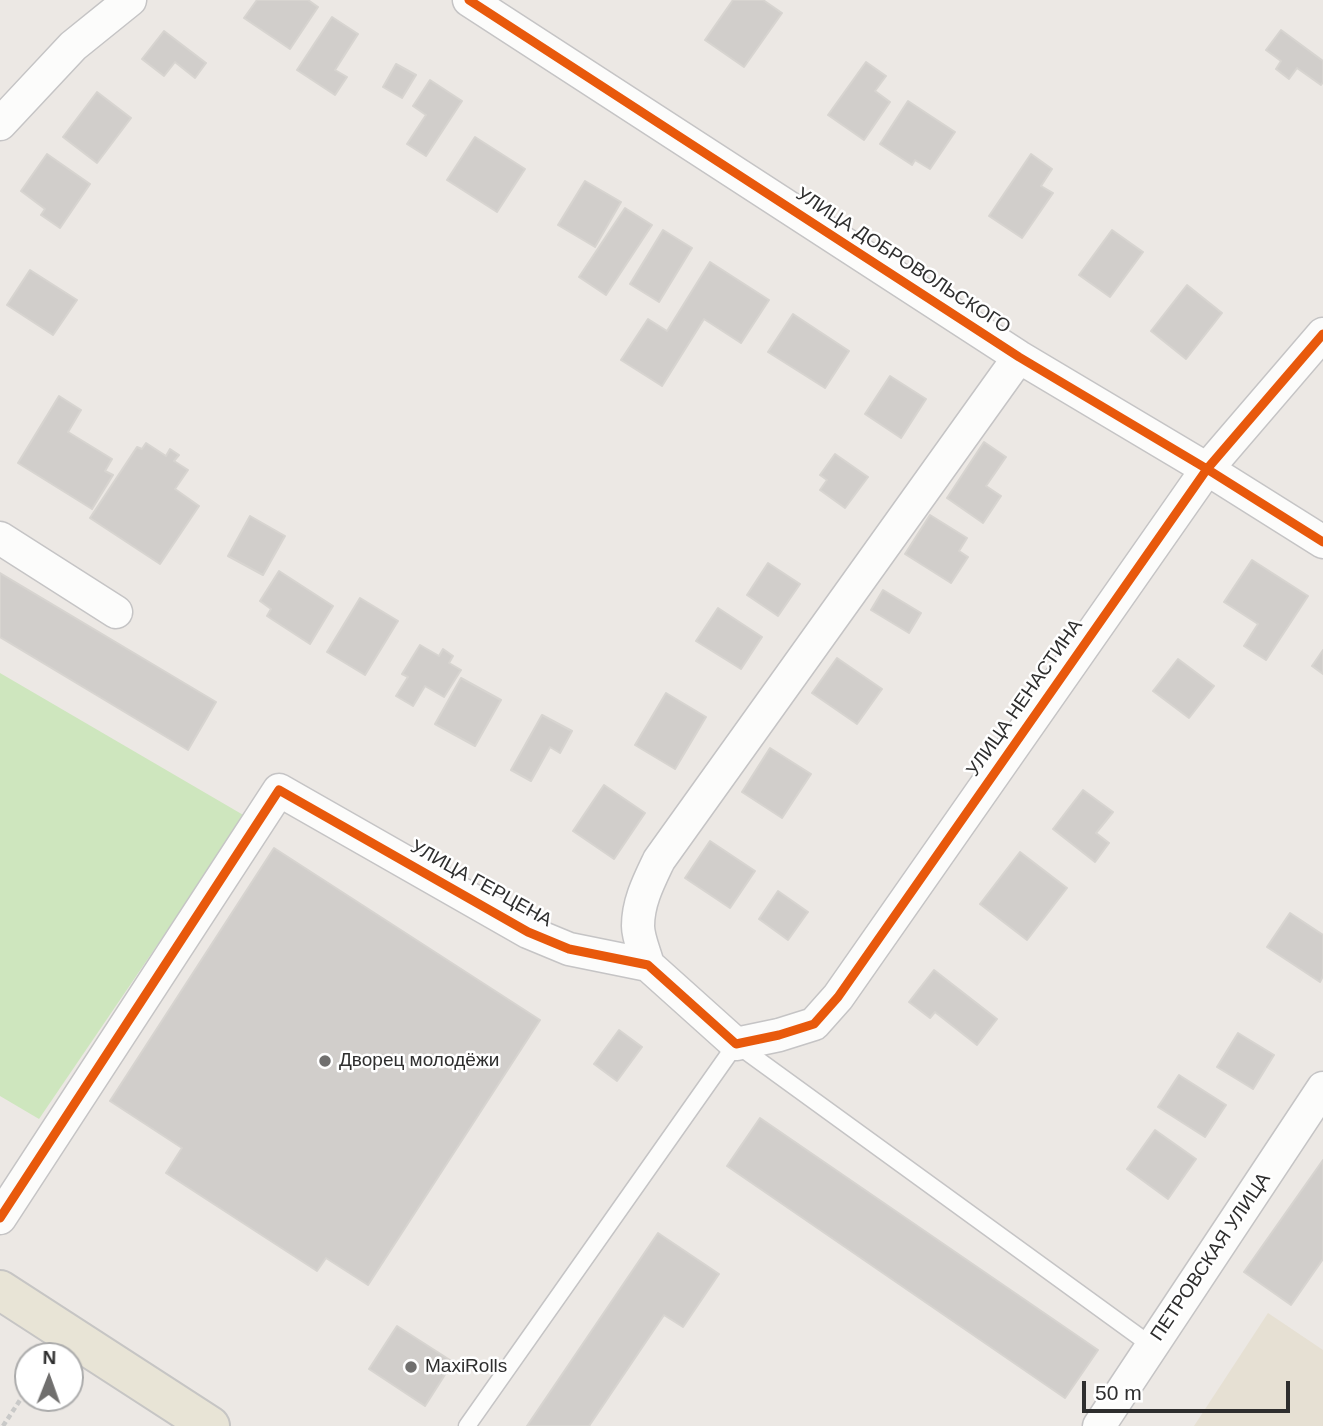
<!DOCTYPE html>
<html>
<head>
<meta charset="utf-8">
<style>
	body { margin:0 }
	#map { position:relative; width:1323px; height:1426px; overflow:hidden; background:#ece8e4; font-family:Arial,sans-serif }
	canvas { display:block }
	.north { position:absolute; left:14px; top:1342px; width:70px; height:70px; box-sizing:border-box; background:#fff; border:2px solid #ababab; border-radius:50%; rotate:1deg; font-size:19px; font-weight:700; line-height:28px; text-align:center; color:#2e2e2e }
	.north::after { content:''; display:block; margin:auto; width:24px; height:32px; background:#706f6e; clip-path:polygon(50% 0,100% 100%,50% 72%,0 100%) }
	.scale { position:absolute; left:1082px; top:1381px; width:208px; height:32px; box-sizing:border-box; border:4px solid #2e2e2e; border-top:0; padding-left:9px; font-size:21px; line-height:24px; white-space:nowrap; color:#2e2e2e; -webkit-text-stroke:5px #fff; paint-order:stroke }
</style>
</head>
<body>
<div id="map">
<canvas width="1323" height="1426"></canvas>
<div class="north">N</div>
<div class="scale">50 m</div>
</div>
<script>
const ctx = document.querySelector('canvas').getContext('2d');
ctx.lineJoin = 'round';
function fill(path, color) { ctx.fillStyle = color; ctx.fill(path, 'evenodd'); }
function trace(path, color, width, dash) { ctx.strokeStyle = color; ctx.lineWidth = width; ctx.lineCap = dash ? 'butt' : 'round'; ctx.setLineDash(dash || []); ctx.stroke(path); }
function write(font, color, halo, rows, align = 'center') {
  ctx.font = font + ' Arial,sans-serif'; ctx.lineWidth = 5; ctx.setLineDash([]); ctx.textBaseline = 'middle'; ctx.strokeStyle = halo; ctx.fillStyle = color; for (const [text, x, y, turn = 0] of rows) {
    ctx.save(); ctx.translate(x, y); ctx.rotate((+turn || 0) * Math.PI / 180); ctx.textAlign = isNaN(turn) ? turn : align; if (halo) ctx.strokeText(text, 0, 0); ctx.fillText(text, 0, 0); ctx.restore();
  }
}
const education = new Path2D(`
	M1268,1313L1323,1350V1426H1194Z`);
const green = new Path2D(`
	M0,673L245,816L39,1119L0,1096Z`);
const building = new Path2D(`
	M257,0H308L318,7L290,49L244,18Z
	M733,0H763L782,13L744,67L705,40Z
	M332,17L358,34L335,70L347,77L335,95L297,70Z
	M1281,30L1323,61V82L1321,85L1297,68L1289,79L1276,69L1281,61L1266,50Z
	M164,31L206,63L195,78L175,62L164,76L142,59Z
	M866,62L886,76L875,91L890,102L864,140L828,115Z
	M396,64L416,75L402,98L383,87Z
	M430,80L462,101L426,156L407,144L426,115L413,106Z
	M97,92L131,118L97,163L63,137Z
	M908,101L955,132L930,169L915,160L912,165L880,144Z
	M475,137L525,169L497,212L447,180Z
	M47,154L90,184L60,228L41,215L45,209L21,191Z
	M1031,154L1052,169L1041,186L1053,193L1022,238L989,216Z
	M585,181L621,202L595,247L558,225Z
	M625,208L652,225L606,295L579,277Z
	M663,230L692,248L659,302L630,284Z
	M1112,230L1143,252L1110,297L1079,275Z
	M710,262L769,300L741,343L704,319L662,386L621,360L648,319L667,331Z
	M30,270L77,300L53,335L7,305Z
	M1187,285L1222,313L1186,359L1151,331Z
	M793,314L849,351L825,388L768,352Z
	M890,376L926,399L901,438L865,414Z
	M59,396L81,410L68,432L112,459L105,471L113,475L92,509L18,463Z
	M984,442L1006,457L986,486L1001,496L983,523L947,498Z
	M146,443L166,456L170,449L179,455L174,461L188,470L175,489L199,506L160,564L90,518L137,447L142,449Z
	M835,454L868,477L845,508L820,490L827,480L820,475Z
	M930,515L967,538L959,551L968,557L951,583L905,554Z
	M250,516L285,536L263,575L228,556Z
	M1252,560L1308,596L1266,660L1244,646L1258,624L1224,602Z
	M768,563L800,584L778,616L747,595Z
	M279,571L333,606L310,644L267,616L271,609L260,601Z
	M0,573L216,702L188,750L0,637Z
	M883,590L921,613L909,633L871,610Z
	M360,598L398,621L365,675L327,652Z
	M718,608L762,637L741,669L696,641Z
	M420,645L439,656L443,649L453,656L449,663L461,670L444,697L425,686L413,706L396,696L408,677L402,674Z
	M1323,650V674L1312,666Z
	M837,658L882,689L857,724L812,693Z
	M1178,659L1214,686L1189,718L1153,691Z
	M461,678L501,700L475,746L435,724Z
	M666,693L706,717L675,769L635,745Z
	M542,715L572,731L560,753L550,747L531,781L511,770Z
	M770,748L811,774L782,818L742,792Z
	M604,785L645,813L614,859L573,831Z
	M1083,790L1113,812L1096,833L1109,843L1095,862L1053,829Z
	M710,841L755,871L730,908L685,878Z
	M274,848L540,1020L368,1285L326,1258L317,1271L166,1173L182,1148L110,1101Z
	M1020,852L1067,888L1027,940L980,904Z
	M778,891L808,912L788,940L759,919Z
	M1290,913L1323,935V976L1320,982L1267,947Z
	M934,970L997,1019L977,1045L935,1012L930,1018L909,1002Z
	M619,1030L642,1047L617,1081L594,1064Z
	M1238,1033L1274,1055L1253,1089L1217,1067Z
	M1179,1075L1226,1105L1205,1137L1158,1107Z
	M760,1118L1098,1350L1065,1398L727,1166Z
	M1155,1130L1196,1159L1168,1199L1127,1169Z
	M1323,1160V1259L1291,1305L1244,1272Z
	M658,1233L719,1274L683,1327L664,1315L589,1426H527Z
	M397,1326L453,1362L425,1406L369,1369Z`);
const path = new Path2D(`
	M3,1426L28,1388`);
const service = new Path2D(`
	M467,1426L736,1044L1152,1346`);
const minor = new Path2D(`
	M469,0L1019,357L1207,469L1323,542
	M0,124L73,46L130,0
	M0,538L116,612
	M648,965C645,953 638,938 638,926C638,902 649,881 659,860L1019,357
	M0,1218L279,790L528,932L569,949L648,965L736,1044L779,1035L814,1024L838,997L1207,469L1323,334
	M1099,1426L1323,1088`);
const primary = new Path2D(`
	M0,1290L210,1426`);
const cycleway = new Path2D(`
	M469,0L1019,357L1207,469L1323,542
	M0,1218L279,790L528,932L569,949L648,965L736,1044L779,1035L814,1024L838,997L1207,469L1323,334`);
const markers = [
	[325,1061,7,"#706f6e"],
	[411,1367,7,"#706f6e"]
];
const streetNames = [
	["УЛИЦА ДОБРОВОЛЬСКОГО",903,261,33],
	["УЛИЦА НЕНАСТИНА",1025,698,-55],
	["УЛИЦА ГЕРЦЕНА",481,884,29],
	["ПЕТРОВСКАЯ УЛИЦА",1211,1257,-56]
];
const poiNames = [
	["Дворец молодёжи",339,1061],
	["MaxiRolls",425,1367]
];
fill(education, '#e6e0d3');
fill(green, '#cee6be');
fill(building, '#d1cecb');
trace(building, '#d7d4d0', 2);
trace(service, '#c5c4c5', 19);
trace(minor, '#c5c4c5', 35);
trace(primary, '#c6c5c4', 42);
trace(path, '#c9c9c8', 4.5, [5, 3.5]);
trace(service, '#fcfcfb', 16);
trace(minor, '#fcfcfb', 32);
trace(primary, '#e8e4d6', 38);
trace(cycleway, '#e8590c', 9);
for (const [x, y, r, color] of markers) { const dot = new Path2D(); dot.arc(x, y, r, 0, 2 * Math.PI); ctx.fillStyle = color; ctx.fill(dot); trace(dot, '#fff', 2.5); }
write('19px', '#2e2e2e', '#fff', streetNames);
write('19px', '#2e2e2e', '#fff', poiNames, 'left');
</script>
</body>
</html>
